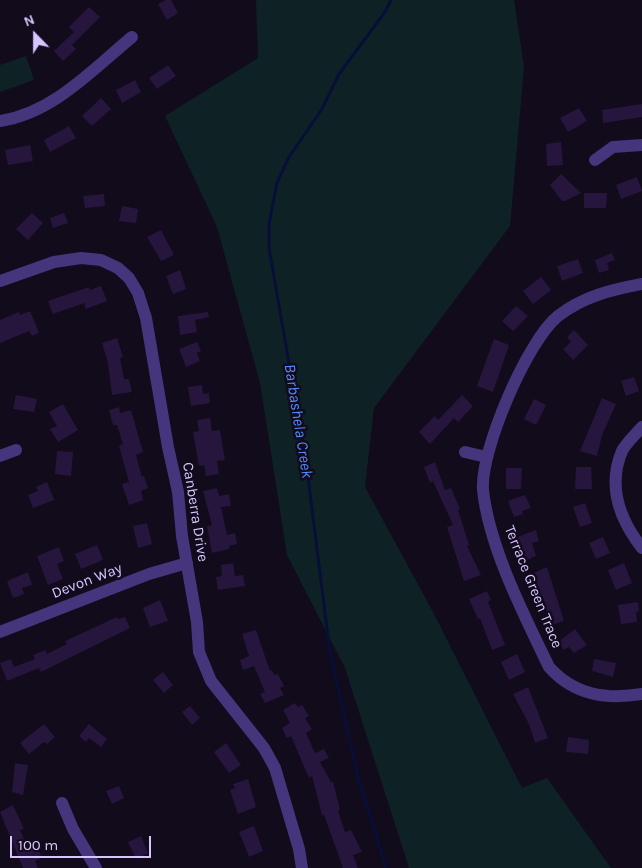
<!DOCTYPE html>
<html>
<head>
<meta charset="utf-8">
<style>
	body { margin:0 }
	#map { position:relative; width:642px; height:868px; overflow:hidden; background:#110b1c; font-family:Karla,sans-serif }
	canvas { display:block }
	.north { position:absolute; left:10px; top:10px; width:50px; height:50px; -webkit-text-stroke:4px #110b1c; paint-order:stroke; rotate:338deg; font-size:14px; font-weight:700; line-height:20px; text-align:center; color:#d8c5ff }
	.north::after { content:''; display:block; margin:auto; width:18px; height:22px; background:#d8c5ff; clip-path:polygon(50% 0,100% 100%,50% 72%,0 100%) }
	.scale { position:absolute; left:10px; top:836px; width:141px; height:22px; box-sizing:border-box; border:2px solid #d8c5ff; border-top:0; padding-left:6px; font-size:15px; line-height:18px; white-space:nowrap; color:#d8c5ff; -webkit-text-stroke:4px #110b1c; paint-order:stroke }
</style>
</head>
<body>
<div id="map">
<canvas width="642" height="868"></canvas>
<div class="north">N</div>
<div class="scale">100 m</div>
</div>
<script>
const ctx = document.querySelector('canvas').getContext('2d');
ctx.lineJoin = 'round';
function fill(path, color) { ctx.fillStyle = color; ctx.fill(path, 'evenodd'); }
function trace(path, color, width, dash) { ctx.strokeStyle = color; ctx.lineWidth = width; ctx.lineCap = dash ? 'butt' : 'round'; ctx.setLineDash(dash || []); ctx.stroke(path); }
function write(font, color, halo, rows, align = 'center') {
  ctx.font = font + ' Karla,sans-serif'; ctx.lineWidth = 5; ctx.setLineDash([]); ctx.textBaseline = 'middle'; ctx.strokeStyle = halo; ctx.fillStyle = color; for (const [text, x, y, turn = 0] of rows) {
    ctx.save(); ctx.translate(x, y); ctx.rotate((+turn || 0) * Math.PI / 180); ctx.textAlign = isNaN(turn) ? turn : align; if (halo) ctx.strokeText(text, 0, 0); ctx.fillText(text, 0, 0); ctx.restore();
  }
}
const green = new Path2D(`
	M256,0H514L524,67L510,226L374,408L365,487L433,612L522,788L547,778L611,868H409L345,668L287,555L260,383L217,227L165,116L258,58Z
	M26,56L34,80L0,92V65Z`);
const stream = new Path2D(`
	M386,868L358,777L330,653L306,461L269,248V224L277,183L289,157L322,109L339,74L385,12L391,0`);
const building = new Path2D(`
	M166,0H171L178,13L167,20L158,4Z
	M89,7L100,17L72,45L76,49L63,61L54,51L74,32L69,27Z
	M168,65L176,76L157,89L149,78Z
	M135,80L141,92L122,103L116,90Z
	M101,98L111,109L92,126L82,116Z
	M642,104V117L603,123L602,110Z
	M579,108L587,121L568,132L560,118Z
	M69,126L76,138L50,152L44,140Z
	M561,142L563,165L547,166L546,144Z
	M30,145L33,161L8,165L5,150Z
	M561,174L581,193L565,201H562L550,185Z
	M637,177L642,191L621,199L616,185Z
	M584,193H607L606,208H584Z
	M104,194L105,206L85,208L83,196Z
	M122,206L138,209L136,223L119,221Z
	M32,213L43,223L28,240L16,229Z
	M64,213L68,223L53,228L50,218Z
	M161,230L174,255L161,261L147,237Z
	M612,253L615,260L607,263L609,270L599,273L595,260Z
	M578,259L583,273L562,281L557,266Z
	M180,270L186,289L173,294L166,276Z
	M541,277L551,290L533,304L523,291Z
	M101,286L107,301L86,309L84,303L53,314L48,301L89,287L90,290Z
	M516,306L528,316L513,331L502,321Z
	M30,311L39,333L32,336L29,331L0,343V320L19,312L20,315Z
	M208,312L209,317L195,320L197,332L180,335L178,316Z
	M574,330L588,345L573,360L563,349L571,342L567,337Z
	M117,338L123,357L120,358L124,379H129L132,392L112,395L108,363L102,343Z
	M494,339L509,345L493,392L477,386Z
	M197,342L201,351L197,353L200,361L186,367L179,349Z
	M634,377L639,391L626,396L621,381Z
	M202,385L203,394L209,393L210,403L191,406L188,387Z
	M16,395L37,399L34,412L13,409Z
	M462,395L473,406L458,422L454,418L430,444L419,432L435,416L438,420Z
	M602,398L616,404L602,435L597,456L580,451Z
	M534,399L546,405L536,425L524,419Z
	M63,404L78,430L58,442L50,429L57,426L49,412Z
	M119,407L120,413L131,410L143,452L136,455L142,477L144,476L148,488L141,491L143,500L129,505L122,484L129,482L119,446L123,444L117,425H113L109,410Z
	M210,418L212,431L220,430L225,460L217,461L219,474L206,476L204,465L199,466L193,432L199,431L197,420Z
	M57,451L73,452L71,476L55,474Z
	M435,462L445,490L451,488L460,509L458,510L469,545L467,546L481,575L464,581L447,527L453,525L433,481L430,483L424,467Z
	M576,467H591L592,489H575Z
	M506,468H522L521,489H506Z
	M47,482L54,500L33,508L28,495L38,491L36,487Z
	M217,488L219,496L229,494L231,506L221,507L227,535L235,533L237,544L229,546V549L212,553L207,526L212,525L203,491Z
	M525,495L531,508L522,511L523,514L514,517L508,501Z
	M585,503L592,523L580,527L573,507Z
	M147,523L152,544L138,548L133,526Z
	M536,530L539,541L532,543L536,556L524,561L515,538Z
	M603,537L610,553L596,559L589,543Z
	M97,545L103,560L81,569L75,554Z
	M59,547L64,561L57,564L63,579L48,585L37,556Z
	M233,563L235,576L243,575L245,586L218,590L216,577L222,576L221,565Z
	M624,563L632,583L616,590L608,570Z
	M547,567L564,621L552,625L531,574Z
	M28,572L32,585L22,588L24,594L13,598L7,581Z
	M487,591L491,600L488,602L505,645L492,650L480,618L478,619L469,599Z
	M160,600L168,621L150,627L143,608Z
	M638,602L639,611L636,612L637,622L621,624L618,605Z
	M117,617L118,619L125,617L130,628L41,672L39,668L7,681L0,663L11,659L14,667L35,659L33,655L45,650L47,654L67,644L65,641Z
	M575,629L587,645L574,653L569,647L564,650L558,642Z
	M256,630L270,671L272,670L274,675L278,674L284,686L280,688L284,695L265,703L260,694L265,692L254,666L243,670L240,660L249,656L242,634Z
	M517,654L525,672L509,680L501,662Z
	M594,659L616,663L613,677L592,671Z
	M163,672L173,685L164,693L153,680Z
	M528,687L548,738L535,743L529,724L513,694Z
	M295,703L298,707L302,705L309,716L305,718L312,729L306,733L315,753L324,749L329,758L320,762L331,782H333L340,810L338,811L345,832L351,830L362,852L353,855L358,868H343L324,815H322L312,776L309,778L291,736L287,738L282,728L290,723L283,710Z
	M190,706L200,718L192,725L182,712Z
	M44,724L55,737L47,744L44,742L29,754L20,743Z
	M89,724L107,739L101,747L89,738L86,742L79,736Z
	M568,737L589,740L588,754L566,752Z
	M226,743L241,765L229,773L214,752Z
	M15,763L28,765L23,795L12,792Z
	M248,779L256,807L238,814L230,790L235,788L233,784Z
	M119,786L124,798L112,804L106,791Z
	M13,805L24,829L20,830L28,849L37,846L42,858L35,861L38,868H23L0,812Z
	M254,826L263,851L249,857L239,832Z
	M141,836L148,853L136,859L128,842Z`);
const minor = new Path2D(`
	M0,121C53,113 92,70 132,37
	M595,160L613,147L642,145
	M0,281L54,262L81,258L101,260L118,268L129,278L138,293L146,318L168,447L178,492L182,536L197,622L199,652L211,681L264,748L275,768L299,849L302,868
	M642,284C611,290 584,296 558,316C527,341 480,451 483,490C489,547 524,615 549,667C574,695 606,700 642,694
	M642,427C636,434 626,443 622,451C607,487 620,520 642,548
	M465,452L486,457
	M0,456L16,450
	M0,632L149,574L187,563
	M62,803L73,829L96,868`);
const streetNames = [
	["Canberra Drive",195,512,81],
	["Devon Way",87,581,-21],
	["Terrace Green Trace",533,587,68]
];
const waterNames = [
	["Barbashela Creek",298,421,81]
];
fill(green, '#0e2226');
trace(stream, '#070f38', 3);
fill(building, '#26163d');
trace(minor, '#46347c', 12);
write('15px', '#d8c5ff', '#110b1c', streetNames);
write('italic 16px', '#538cff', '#110b1c', waterNames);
</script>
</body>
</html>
